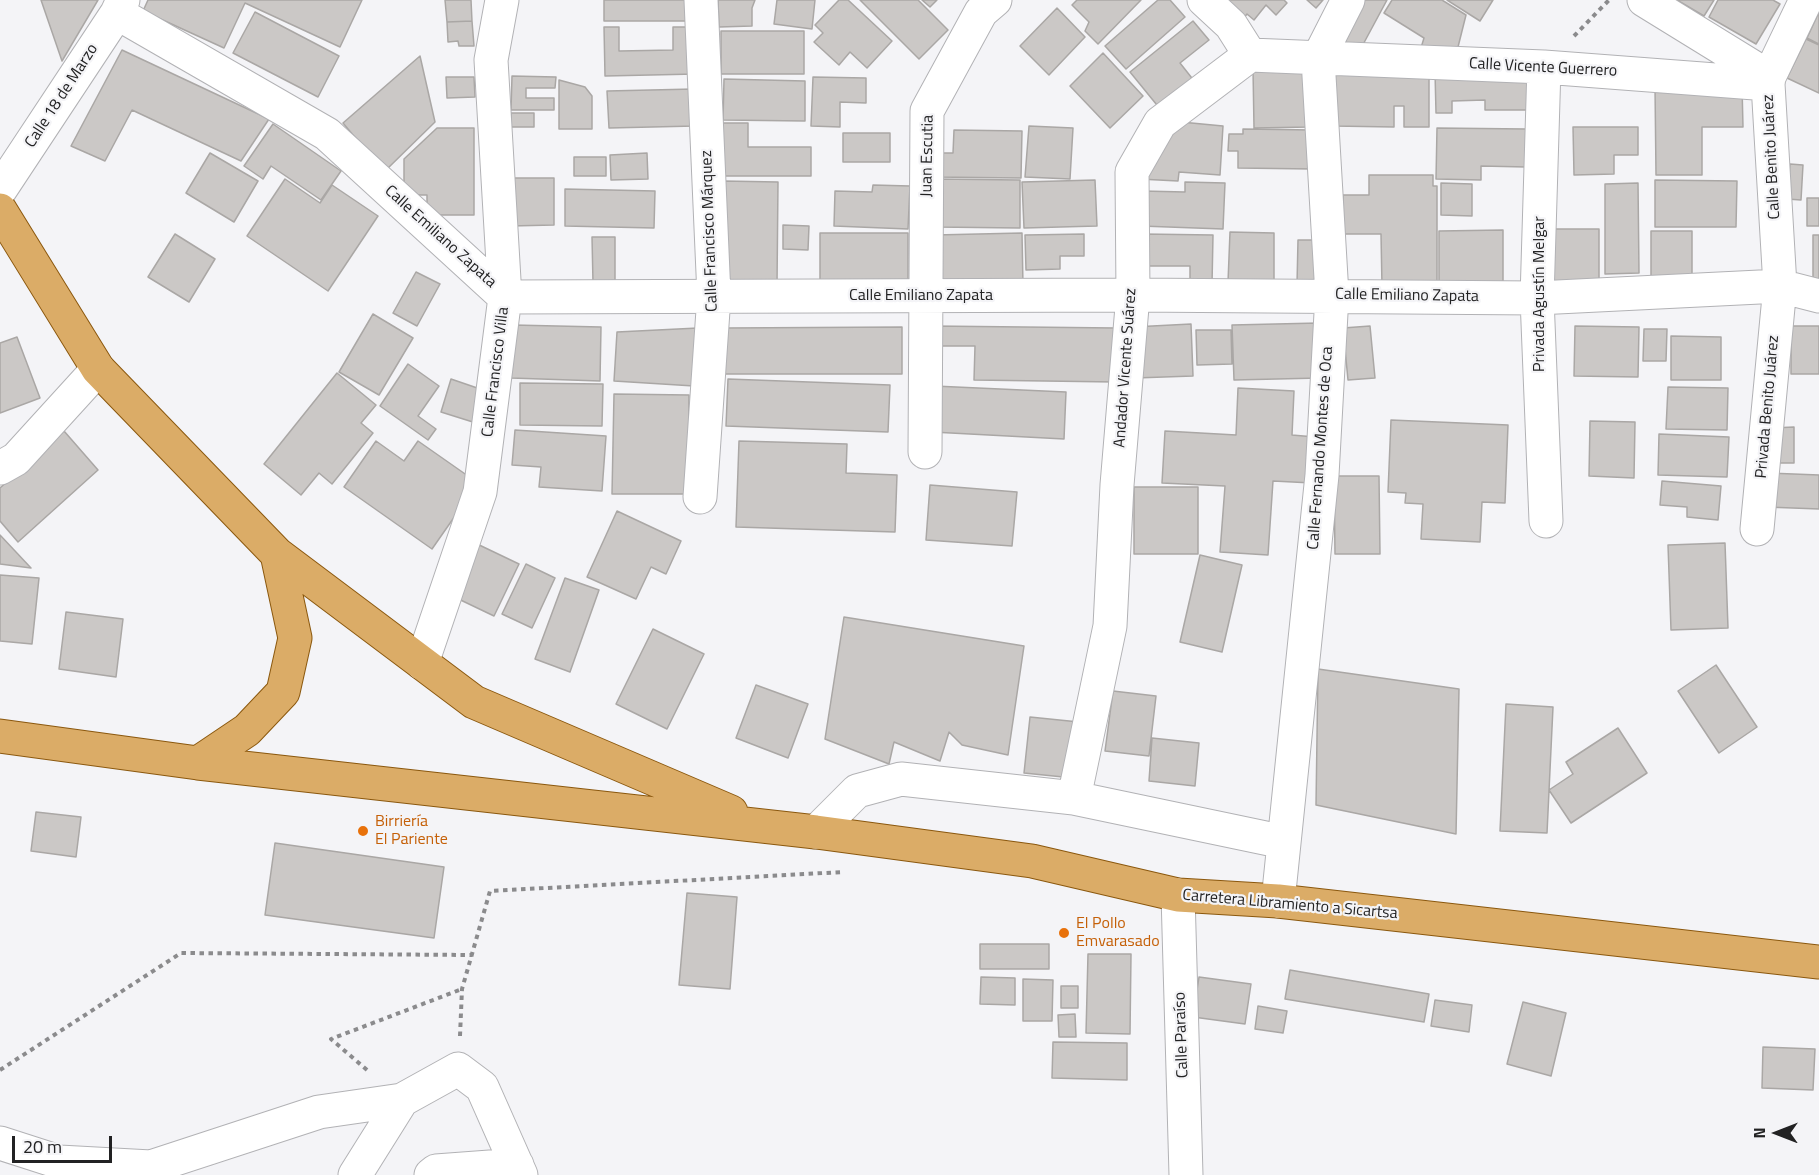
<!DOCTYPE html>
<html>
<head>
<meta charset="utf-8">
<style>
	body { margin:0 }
	#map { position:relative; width:1819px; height:1175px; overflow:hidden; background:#f4f4f7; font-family:"Titillium Web",sans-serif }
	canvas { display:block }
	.north { position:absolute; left:1747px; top:1103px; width:60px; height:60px; -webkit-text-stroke:4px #f4f4f7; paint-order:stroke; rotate:270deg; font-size:16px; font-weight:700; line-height:24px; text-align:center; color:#222223 }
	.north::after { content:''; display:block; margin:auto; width:21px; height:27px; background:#222223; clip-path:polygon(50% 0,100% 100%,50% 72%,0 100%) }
	.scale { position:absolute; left:12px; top:1136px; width:100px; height:27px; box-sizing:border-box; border:3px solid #222223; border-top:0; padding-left:8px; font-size:18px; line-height:21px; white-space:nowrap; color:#222223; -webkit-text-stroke:4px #f4f4f7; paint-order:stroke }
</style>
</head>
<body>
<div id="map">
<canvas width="1819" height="1175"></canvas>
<div class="north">N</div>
<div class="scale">20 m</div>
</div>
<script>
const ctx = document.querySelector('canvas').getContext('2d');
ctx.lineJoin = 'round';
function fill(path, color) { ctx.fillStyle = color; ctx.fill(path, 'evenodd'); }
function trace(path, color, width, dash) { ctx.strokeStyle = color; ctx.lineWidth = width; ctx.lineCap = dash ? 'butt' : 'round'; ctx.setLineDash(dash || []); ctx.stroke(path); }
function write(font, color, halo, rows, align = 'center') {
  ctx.font = font + ' "Titillium Web",sans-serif'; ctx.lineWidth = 4.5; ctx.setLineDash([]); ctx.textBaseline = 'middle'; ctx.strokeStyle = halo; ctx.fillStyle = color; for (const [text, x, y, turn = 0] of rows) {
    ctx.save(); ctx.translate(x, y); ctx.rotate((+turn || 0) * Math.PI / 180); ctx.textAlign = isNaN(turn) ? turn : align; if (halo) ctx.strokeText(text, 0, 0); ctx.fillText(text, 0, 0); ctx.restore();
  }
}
const building = new Path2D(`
	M41,0H98L62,61Z
	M148,0H362L340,47L245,3L224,48L143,11Z
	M445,0H471L472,21L447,22Z
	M604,0H692V21H604Z
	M718,0H755L752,8V26L719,27Z
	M777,0H815L812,29L774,24Z
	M839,0H848L892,41L867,68L850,52L839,65L814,42L823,33L815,25Z
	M860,0H918L948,30L919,59Z
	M922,0H937L930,7Z
	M1077,0H1141L1098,44L1085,31L1089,22L1072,5Z
	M1158,0H1170L1185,17L1126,69L1105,46Z
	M1224,0H1284L1287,3L1276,15L1266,5L1254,20L1247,14L1239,24Z
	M1307,0H1323L1316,8Z
	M1358,0H1387L1359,52L1331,51Z
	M1392,0H1442L1466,15L1457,51H1420L1424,38L1384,13Z
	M1447,0H1493L1480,21Z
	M1677,0H1714L1704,16Z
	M1718,0H1773L1780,4L1756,44L1709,17Z
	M1057,8L1085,37L1049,75L1020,46Z
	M255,12L339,56L318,97L233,53Z
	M1819,12V44L1807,38Z
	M472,21L474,46H459L458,41L448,42L447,22Z
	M1193,21L1209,40L1180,63L1195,82L1161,110L1130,72Z
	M604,27H619V51L673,50V27H695L696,74L605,76Z
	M721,31H804V74H721Z
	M1806,39L1819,45V93L1787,78Z
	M122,50L269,119L241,161L132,110L105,161L71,146Z
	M1103,53L1143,96L1110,128L1070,86Z
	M420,56L435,122L384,172L343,123Z
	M1334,64L1429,65V127H1404V106H1394V127L1333,126Z
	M1309,68L1310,127L1254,128L1253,69Z
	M1534,70L1536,110H1485V100L1452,101V113H1436L1435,72Z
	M512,76L556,77L555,88H526V98H554V110H511Z
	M446,77H474L475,97L447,98Z
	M813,77L866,78V103L840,102V127L811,126Z
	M724,79L805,81V121L723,120Z
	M559,80L585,87L592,96V129H559Z
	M1742,86L1743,127H1702V175H1656L1655,87Z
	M694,89L695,126L609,128L607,91Z
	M511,113H534V127H511Z
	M1181,122L1223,126L1220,175L1179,172L1178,181L1139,179Z
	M723,123H748V147H811V176H723Z
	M273,124L341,171L321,200L271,166L263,179L244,166Z
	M1029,126L1073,128L1070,179L1025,177Z
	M1573,127H1638V155H1614V174L1574,175Z
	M437,128H474V215H427V195H404V159Z
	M1437,128L1526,129V167L1481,166V180L1436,179Z
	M1243,129L1313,130L1312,169L1238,168V151H1228L1229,134H1243Z
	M954,130L1022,131L1021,178L933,177V153H953Z
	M843,133H890V162H843Z
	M210,153L258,181L234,222L186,193Z
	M647,153L648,179L611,180L610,155Z
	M574,157H606V176H574Z
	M1790,164L1803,165L1801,200L1787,199Z
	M1369,175H1433V186H1437V287H1382L1381,234H1343V195H1369Z
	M510,178H554V225L510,226Z
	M285,179L320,203L332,185L378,216L328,291L247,236Z
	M936,179L1020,180V228L935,227Z
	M1095,180L1097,226L1024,228L1022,182Z
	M1655,180L1737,181L1736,227H1655Z
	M723,181L778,182L777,286L722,285Z
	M1185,182L1225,183L1223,229L1141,226L1142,191L1185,192Z
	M1441,183L1472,184V216L1441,215Z
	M1638,183L1639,273L1605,274V184Z
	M873,185L910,186L908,229L834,226L835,191L872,192Z
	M565,189L655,191L654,228L565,226Z
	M1807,198H1819V226H1807Z
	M783,225L809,226L808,250L783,249Z
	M1548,229H1599V282L1549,283Z
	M1503,230V284L1439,285V231Z
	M1651,231H1692V282H1651Z
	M1230,232L1274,233V282H1228Z
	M820,233H908V286H820Z
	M1022,233L1023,286L936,283L935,235Z
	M175,234L215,259L189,302L148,277Z
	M1084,234V256H1060V269L1026,270L1025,235Z
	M1143,234L1213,235L1212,285H1190V266H1143Z
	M1813,235H1819V279H1813Z
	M592,237H615V283H593Z
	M1298,240H1324L1323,284H1297Z
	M416,272L440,284L417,326L393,313Z
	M373,314L413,338L379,395L339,372Z
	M1319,323L1320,378L1234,380L1232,325Z
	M1191,324L1193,376L1135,378L1133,327Z
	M513,325L601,327L600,381L511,378Z
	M932,326L1116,328L1115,382L974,380L975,346H931Z
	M1370,326L1375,378L1348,380L1343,328Z
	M1575,326L1639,327L1638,377L1574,376Z
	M1791,326H1819V374H1791Z
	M902,327V374H725V328Z
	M698,328L694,386L614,381L617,332Z
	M1644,329H1667L1666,361H1643Z
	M1196,330H1231L1232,364L1197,365Z
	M1671,336L1721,337V380H1671Z
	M17,337L40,398L0,413V343Z
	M408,364L439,386L418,416L436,429L428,440L380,406Z
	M337,373L376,405L361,423L373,433L332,484L319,473L301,495L264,464Z
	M451,379L486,391L476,423L441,412Z
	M728,379L890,385L888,432L726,426Z
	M520,383L603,384L602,426L520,425Z
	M934,386L1066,392L1064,439L932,432Z
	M1668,387L1728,388L1727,430L1666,429Z
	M1238,388L1294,391L1292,435L1315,437L1312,483L1273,481L1268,555L1220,552L1225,486L1162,483L1165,431L1236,435Z
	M614,394L689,395L688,494H612Z
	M1391,420L1508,425L1505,503L1482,502L1480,542L1421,539L1423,504L1405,503L1406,493L1388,492Z
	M1590,421L1635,422L1634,478L1589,476Z
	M1794,427V463H1772V428Z
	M515,430L606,436L602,491L539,487L541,467L512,465Z
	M64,431L98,470L18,542L0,521V488Z
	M1659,434L1729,437L1727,477L1658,475Z
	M376,441L404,461L418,441L478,483L432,549L344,487Z
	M739,441L847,444L846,473L897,475L895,532L736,527Z
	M1768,473L1819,475V509L1766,507Z
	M1334,476H1379L1380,554H1335Z
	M1662,481L1721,486L1718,520L1687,517V507L1660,505Z
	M930,485L1017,492L1012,546L926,540Z
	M1134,487H1198V554H1134Z
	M617,511L681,541L666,574L651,567L636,599L587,577Z
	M0,535L31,568L0,564Z
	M473,542L519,564L494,616L448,594Z
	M1725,543L1728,628L1671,630L1668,545Z
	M1200,555L1242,565L1222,652L1180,642Z
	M526,564L555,578L532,628L502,614Z
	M0,575L39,578L32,644L0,641Z
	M565,578L599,590L570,672L535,659Z
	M66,612L123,619L116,677L59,669Z
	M844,617L1024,646L1008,755L962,745L949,732L940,761L894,742L889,764L825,739Z
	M653,629L704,654L667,729L616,704Z
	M1716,665L1757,727L1719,753L1678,691Z
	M1318,669L1459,689L1456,834L1316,805Z
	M756,685L808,704L788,758L736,738Z
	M1113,691L1156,696L1149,756L1105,751Z
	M1506,704L1553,707L1547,833L1500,831Z
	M1030,717L1079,722L1073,778L1024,773Z
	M1618,728L1647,773L1571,823L1549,790L1573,774L1566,762Z
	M1152,738L1199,743L1195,786L1149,781Z
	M36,812L81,817L76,857L31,851Z
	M275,843L444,867L434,938L265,915Z
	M687,893L737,897L730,989L679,985Z
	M980,944H1049V969H980Z
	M1088,954H1131L1130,1034L1086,1033Z
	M1290,970L1429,994L1424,1022L1285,999Z
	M981,977L1015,978V1005L980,1004Z
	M1199,977L1251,984L1245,1024L1193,1017Z
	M1023,979L1053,980L1052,1021H1023Z
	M1061,986H1078V1008H1061Z
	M1435,1000L1472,1005L1469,1032L1431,1026Z
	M1523,1002L1566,1013L1551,1076L1507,1064Z
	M1258,1006L1287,1011L1283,1033L1255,1029Z
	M1075,1014L1076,1037H1059L1058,1015Z
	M1053,1042L1127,1043V1080L1052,1078Z
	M1763,1047L1815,1049L1813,1090L1762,1088Z`);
const path = new Path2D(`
	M1574,36L1609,0
	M460,1036L462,989L490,891L843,872
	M0,1070L181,953L472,955
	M367,1070L331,1039L462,989`);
const minor = new Path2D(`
	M1204,0L1231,25L1250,55
	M1644,0L1769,77
	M117,13L327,134L505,297L1133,295L1537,298L1780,286L1819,296
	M1544,67L1537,298L1546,521
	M0,190L117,13L123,0
	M925,452L927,111L981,12L995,0
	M0,468L16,459L98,369
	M700,497L714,296L701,0
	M1757,529L1780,286L1768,84L1769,77L1806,0
	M422,663L480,492L505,297L491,60L502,0
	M1074,798L1110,626L1117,485L1133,295L1132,172L1160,123L1250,55L1544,67L1768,84
	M816,832L857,791L901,779L1074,798L1284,842
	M1178,895L1186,1175
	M1278,901L1322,475L1332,295L1318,59L1348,0
	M0,1143L59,1162L151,1167L319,1112L402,1100
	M355,1175L402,1100L458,1069L482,1087L521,1175
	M431,1175L436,1171L517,1165`);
const primary = new Path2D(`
	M0,210L98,369L277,554L474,702L731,812
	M0,736L198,763L816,832L1032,861L1178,895L1278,901L1819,962
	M198,763L247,730L283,692L295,638L277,554`);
const markers = [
	[363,831,6,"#e8710a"],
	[1064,933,6,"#e8710a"]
];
const streetNames = [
	["Calle Vicente Guerrero",1543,68,3],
	["Calle 18 de Marzo",62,96,-57],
	["Juan Escutia",928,156,-89],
	["Calle Benito Juárez",1772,157,-93],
	["Calle Francisco Márquez",710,231,-92],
	["Calle Emiliano Zapata",440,237,42],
	["Privada Agustín Melgar",1540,294,-90],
	["Calle Emiliano Zapata",921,296],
	["Calle Emiliano Zapata",1407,296,1],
	["Andador Vicente Suárez",1126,368,-86],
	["Calle Francisco Villa",496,372,-83],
	["Privada Benito Juárez",1768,407,-85],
	["Calle Fernando Montes de Oca",1321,448,-86],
	["Carretera Libramiento a Sicartsa",1290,905,5],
	["Calle Paraíso",1182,1035,-92]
];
const foodNames = [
	["Birriería",375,822],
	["El Pariente",375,840],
	["El Pollo",1076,924],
	["Emvarasado",1076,942]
];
fill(building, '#cbc8c6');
trace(building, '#aaa7a5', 1.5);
trace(minor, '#b2b2b5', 35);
trace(primary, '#8b580e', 35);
trace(path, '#8b8b8d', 4, [4.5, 4.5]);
trace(minor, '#fff', 33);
trace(primary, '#dbac67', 33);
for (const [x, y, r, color] of markers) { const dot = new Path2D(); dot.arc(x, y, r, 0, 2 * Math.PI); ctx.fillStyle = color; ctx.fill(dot); trace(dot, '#f4f4f7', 2); }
write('16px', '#222223', '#f4f4f7', streetNames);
write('16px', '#c56008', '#f4f4f7', foodNames, 'left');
</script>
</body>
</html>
